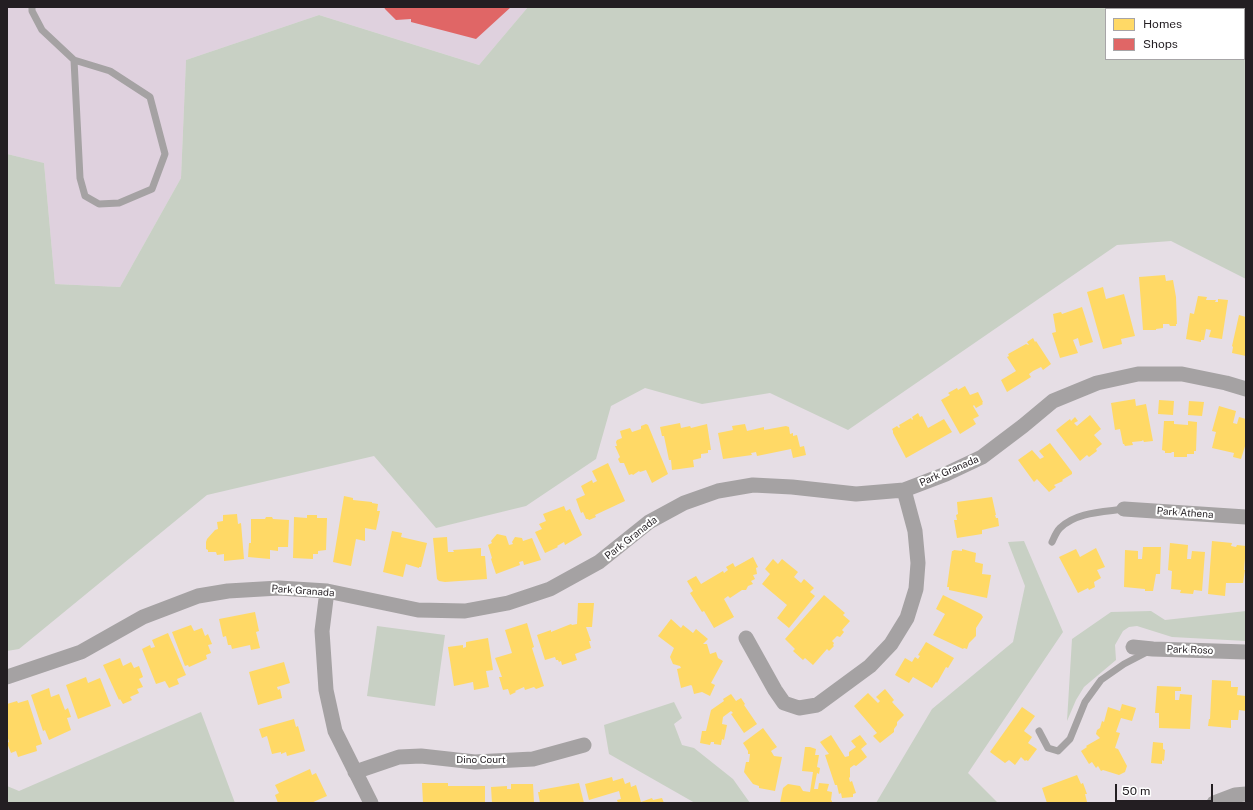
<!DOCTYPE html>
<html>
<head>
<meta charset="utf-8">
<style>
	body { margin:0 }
	#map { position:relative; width:1253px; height:810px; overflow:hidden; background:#e6dee5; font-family:"Public Sans",sans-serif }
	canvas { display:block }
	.frame { position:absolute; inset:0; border:8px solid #231e22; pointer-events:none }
	.legend { position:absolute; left:1105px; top:8px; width:140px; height:52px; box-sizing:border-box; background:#fff; border:1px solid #a7a5a7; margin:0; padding:5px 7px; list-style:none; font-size:12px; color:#231e22 }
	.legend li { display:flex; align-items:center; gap:8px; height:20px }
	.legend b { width:20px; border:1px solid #a7a5a7 }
	.scale { position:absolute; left:1115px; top:784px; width:98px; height:18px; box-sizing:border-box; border:2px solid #231e22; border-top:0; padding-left:5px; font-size:12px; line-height:14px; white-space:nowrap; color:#231e22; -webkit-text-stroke:3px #fff; paint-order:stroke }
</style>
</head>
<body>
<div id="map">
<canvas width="1253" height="810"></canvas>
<div class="frame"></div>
<ul class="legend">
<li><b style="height:11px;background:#ffd966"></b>Homes</li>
<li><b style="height:11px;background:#e06666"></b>Shops</li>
</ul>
<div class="scale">50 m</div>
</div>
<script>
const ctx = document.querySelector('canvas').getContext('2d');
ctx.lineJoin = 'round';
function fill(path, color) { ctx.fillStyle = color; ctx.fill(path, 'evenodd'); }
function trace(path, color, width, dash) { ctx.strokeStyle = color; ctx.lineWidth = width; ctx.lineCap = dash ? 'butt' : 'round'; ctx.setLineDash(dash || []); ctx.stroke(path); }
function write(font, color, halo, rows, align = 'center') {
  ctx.font = font + ' "Public Sans",sans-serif'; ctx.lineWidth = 4; ctx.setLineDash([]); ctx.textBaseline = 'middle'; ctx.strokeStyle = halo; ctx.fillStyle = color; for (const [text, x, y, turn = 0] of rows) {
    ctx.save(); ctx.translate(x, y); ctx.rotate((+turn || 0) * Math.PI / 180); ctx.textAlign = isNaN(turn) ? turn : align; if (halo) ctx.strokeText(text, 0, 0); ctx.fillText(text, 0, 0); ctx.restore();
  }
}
const built = new Path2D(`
	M7,7H528L479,65L319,15L186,60L181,178L120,287L55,284L44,163L7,154Z`);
const green = new Path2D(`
	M528,7H1246V279L1171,241L1117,245L848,430L770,393L702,404L645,388L611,406L596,459L526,506L436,528L374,456L207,495L19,649L7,651V154L44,163L55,284L120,287L181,178L186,60L319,15L479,65ZM1106,9H1244V59H1106Z
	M1024,541L1063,632L968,773L998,803H876L932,709L1013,642L1025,586L1008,542Z
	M1151,611L1165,620L1246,611V641L1172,637L1137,626L1129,627L1123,631L1115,645L1116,660L1084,687L1076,700L1067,721L1072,639L1111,612Z
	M377,626L445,635L435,706L367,696Z
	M674,702L682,718L674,724L682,745L694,748L733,779L750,803H695L609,754L604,725Z
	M201,712L235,803H7V786L19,791Z`);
const homes = new Path2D(`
	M1165,275L1166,281L1173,280L1176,297L1177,324H1176V326H1170L1169,324H1163V328L1156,329V330H1143L1139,277Z
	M1103,287L1106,299L1124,294L1135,336L1121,339L1122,344L1103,349L1087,292Z
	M1198,296L1207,297L1206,300H1216L1215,302H1218V299L1228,300L1222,339L1209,337L1211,330L1206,329L1204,340H1201V342L1186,339L1190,313L1194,314Z
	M1082,307L1093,342L1080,346L1078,338L1073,340L1078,353L1060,358L1052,333L1056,332L1053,314L1061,312L1062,314Z
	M1239,315L1246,317V356L1232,353L1233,347L1232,346Z
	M1033,338L1035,342L1036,341L1051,364L1043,370L1041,367L1033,371L1029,374L1031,377L1007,392L1001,380L1016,371L1007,357L1009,356L1008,354L1026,344L1029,345L1027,342Z
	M965,386L970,395L978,392L983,402L982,403L983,404L976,408L974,405L973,406L979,416L973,419L976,424L960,434L941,400L950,395L948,393L957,388L958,390Z
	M1135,399L1136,406L1146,404L1153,441L1144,442L1143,440L1142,441L1132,442L1133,445L1125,446L1124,444H1123L1120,429L1115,430L1111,403Z
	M1159,400L1174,401L1173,415L1158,414Z
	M1189,401L1204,402L1202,416L1188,415Z
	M1219,406L1236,411L1233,423L1237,424L1239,417L1246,419V443L1241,459L1233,457L1234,453L1212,448L1216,432L1212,431Z
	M918,413L920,417L922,416L928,428L944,419L952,432L906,458L893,433V431L892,429L897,426L899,428L900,427L899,425L911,418L912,420L913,419L912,417Z
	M1090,415L1101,429L1094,435L1102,444L1096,449L1097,451L1089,457L1087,455L1080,461L1056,430L1070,419L1071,421L1075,417L1078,421L1074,423L1077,426Z
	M1164,421H1174V424L1188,425V421L1197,422L1196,451H1194V454H1187V457H1174V452H1172L1171,453H1165V451L1162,450Z
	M680,423L681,428L690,426L691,428L707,424L711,450H708V453L701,454V458L693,460L694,467L672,470L671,460H669L664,436H662L660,427Z
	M646,424L648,425L668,474L652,483L646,470L640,472L639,471L633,475L632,474L629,475L624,463H620L618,459L620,457L615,446H617L616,442L617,440L622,438L620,431L630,428L632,432L641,429V426Z
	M745,424L747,431L764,427V430L786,426L789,427L790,434L793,433V436L797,435L800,447L804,446L806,455L793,458L791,449L757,456L756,452L751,453L752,455L723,459L718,433L733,430L732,426Z
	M1050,443L1072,472V474L1062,480L1063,481L1054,485L1056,487L1049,492L1037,479L1034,482L1018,460L1032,450L1040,459L1044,457L1039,451Z
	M608,463L625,501L595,515L596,517L589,520L588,519H586L583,512L581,513L576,499L585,495L581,486L592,480L593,483L597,481L592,471Z
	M344,496L353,498V500L372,502V503L378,504L377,511H380L376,530L365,528V541L356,539L351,566L333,562Z
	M992,497L996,515H995L996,518H998L999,526L982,530V534L957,538L954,520H957L956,515L958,514L957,502Z
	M564,506L566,511L570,509L582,535L565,545L564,542L557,546L558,547L545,553L535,532L542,529L539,524L546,521L543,514Z
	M237,514L238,524L241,523L244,559L224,561V554L217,555L216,552H208V550L206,549V542L207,539L215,530L218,529L217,522L223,521V515Z
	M307,515H317V518H327L326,550L318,551V554H313V559L293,558L294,517L307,518Z
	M266,517H272L273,519L289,520L288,547H278V551L270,550V559L248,557L249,543H251V519H265Z
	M392,531L402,533L401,537L427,543L421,567H419V568L406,564L403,577L383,572Z
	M497,534L506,536L509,545L513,544L512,542L515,537L522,538L523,541L532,538L541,560L524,565L523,561L519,562L520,565L496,574L491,559L492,558L488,545L492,543L491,541Z
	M447,537L448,552H454L453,550L481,548V556H485L487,579L445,582L439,581L437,579L433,538Z
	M1212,541L1232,543L1231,546L1236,547L1237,545L1246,546L1244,570H1245L1243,583H1226L1225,596L1208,594Z
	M1170,543L1188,545L1187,559H1191L1192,551L1205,552L1202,591L1194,590L1193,594L1180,593L1181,590L1171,589L1172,571L1168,570Z
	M1143,547H1161L1160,574H1156L1153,591H1145V589L1124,587L1125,550L1138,551V559H1142Z
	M1096,548L1105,567L1097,570L1101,578L1094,582L1095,587L1089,590L1088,588L1078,593L1059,557L1076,549L1080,557Z
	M962,549L976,553L975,562L983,564L982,574L991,575L987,598L949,590V587H947L952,551H953L954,550L962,551Z
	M753,557L758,567L756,568L757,574L753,575L755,579L751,581L753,584L748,586L746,590H742L730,598L728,596L724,599L734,617L714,628L704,611L702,612L690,593L693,591L687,581L696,576L701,584L723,571L724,573L728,570L726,567L733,563L735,567Z
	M773,559L778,564L782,559L798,572L794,577L801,583L804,579L814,588L810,592L815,596L789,628L777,618L787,605L762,584L770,574L765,569Z
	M824,595L845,613L843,615L850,621L842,630L844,632L840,637L837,636L832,641L834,643L833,645L834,646L829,651L827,649L813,665L805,658L803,660L793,651L795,649L785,639Z
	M943,595L981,614L983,617L976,628V636L969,643L967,649L964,648L963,649L933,635L945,614L936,609Z
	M578,603H594L592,627H586L591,641H589L591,648L575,654L577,660L562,665L561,661L559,662L558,660H556L555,657L545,660L537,635L551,630V632L571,624L572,625L577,624Z
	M255,612L259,631L256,632L260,648L251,650L250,645L232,649L231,645H228L226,636L223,637L219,619Z
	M671,619L681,628L683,625L693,633L696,629L708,639L703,644H707L710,654L716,652L718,658L723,661L711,683L715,685L710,696L702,692L694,694L692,686L691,685L681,688L677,669L681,668L680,666L673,664L670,657L674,648L658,636Z
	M527,623L534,647L532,648L544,686L536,689L534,687L525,690L524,687L515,691L516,692L510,695L508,689L503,690L499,677H502L495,658L512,653L505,630Z
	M191,625L194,631L202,628L205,636L208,634L212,644L208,645L211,653L206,655L207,659L189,667L188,665L185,666L172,632Z
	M168,633L186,675L177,679L179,684L169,688L165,681L156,684L142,649L150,645L151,648L155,647L152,640Z
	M488,638L493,670L486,671L489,687L474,690L473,682L454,686L448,647L463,645V648L466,647V642Z
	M926,642L954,658L948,668L946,667L937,683L936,682L932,688L913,677L909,683L895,675L905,658L912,662L915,657L918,659L920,656L918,655Z
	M120,658L123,666L131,662L134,668L139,666L143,677L139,679L143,687L137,689L139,693L130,697L132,700L123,704L120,699L119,700L103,665Z
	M284,662L290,683L277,687L278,690L280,689L282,698L258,705L249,672Z
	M86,677L88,683L100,678L111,706L78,719L66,685Z
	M1212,680L1231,681V687H1238L1237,695L1246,696V711L1239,710L1238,720H1231V728L1208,726L1209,719H1210Z
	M1157,686L1181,687V691H1175V700H1179L1180,694L1192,695L1190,729L1159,728V713H1155Z
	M49,688L51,697L59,694L65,710L68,708L71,717L67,718L71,730L49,740L45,730L43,731L31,695Z
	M885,689L894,700L892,702L904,715L897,722V725L894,729V732L880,743L873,736L877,733L854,706L868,693L878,703L880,701L876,697Z
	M731,694L736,701L741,698L745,704L744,705L757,724L744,733L731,714L733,713L731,711L723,717L722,724L727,725L724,740L722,739L721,745L714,744V742H711L710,745L700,743L702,731H706L711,710L724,701L723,699Z
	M28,700L42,744L36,746L37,751L18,757L16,751L11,753L7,743L9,742L7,735V704L17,701L18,703Z
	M1122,704L1136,708L1132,721L1121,718L1116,732L1120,733L1115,748L1118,749L1127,766L1125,772L1119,775L1103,770L1101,771L1098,766L1096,768L1092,762L1089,764L1081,751L1087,747L1086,746L1100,738L1096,734L1097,730L1100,728L1102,721L1104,722L1108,707L1120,711Z
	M1022,707L1035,716L1024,731L1032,737L1028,743L1037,749L1028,761L1026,760L1025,761L1021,757L1015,765L1009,760L1005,763L990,752Z
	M294,719L296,727L298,726L305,751L287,756L286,752L281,754V752L272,754L267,736L262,738L259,729Z
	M763,728L777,747L771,751L774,756L782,757L775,791L759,788V786L753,784L744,772L746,762H749L750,754H748V751L743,743Z
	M831,735L845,757L849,756V752L856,747L851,741L860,735L867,744L861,749L867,757L856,766L854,765L850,768V777L849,778L850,782L852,781L856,793L853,794V797L842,798L841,793L839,794L837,785H835L825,755L829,754L820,742Z
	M1153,742L1163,743V749L1165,750L1164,761L1162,760V764L1151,763Z
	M805,747H810L816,749L815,755H819L817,767L820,768L819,774L817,773L814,789H818L819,783L829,784L827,791L832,792L831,800L832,801V803H780L783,788L788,784L800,786L803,791L810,792L813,772L802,771Z
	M310,769L312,775L316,773L327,796L311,803H278L275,795L279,793L275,785Z
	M1077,775L1081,784L1083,783L1087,794H1085L1087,802L1084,803H1047L1042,788Z
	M612,777L613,781L623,778L625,784L630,782L631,787L636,785L641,802L652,798L653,800L662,798L664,803H618L617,800L621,799L619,791L589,800L585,784Z
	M422,783H448V786H485V803H423Z
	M579,783L584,803H540L538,792H540V790Z
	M511,784H533L534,803H492L491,787L507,786V789H511Z`);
const shops = new Path2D(`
	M384,7H511L476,39L411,22V19L396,20L385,9Z`);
const service = new Path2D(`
	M32,7V11L42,30L74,60L110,71L150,97L165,154L152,189L119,203L99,204L85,196L80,178L74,60
	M1052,542C1054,538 1056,532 1060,528C1076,512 1103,512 1124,509
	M1039,731L1048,748L1058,751L1070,739L1085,702L1101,680L1124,664L1149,651`);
const minor = new Path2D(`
	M1124,509L1246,517
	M327,591L322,631L326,690L335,731L371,803
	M746,638L775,690L784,703L799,708L817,705L870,666L891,644L907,618L916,589L918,563L915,531L904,490
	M1133,647L1153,649L1246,652
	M7,677L81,652L143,617L198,596L228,591L279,588L327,591L418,610L465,611L508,603L550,589L599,562L649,522L684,503L718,491L753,485L792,487L856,494L904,490L946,474L982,457L1023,426L1053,401L1097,383L1138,374H1182L1226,383L1246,389
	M355,772L399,757L421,756L475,762L533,759L584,745
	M1214,803L1235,795L1246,794`);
const streetNames = [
	["Park Granada",949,471,-23],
	["Park Athena",1185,513,4],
	["Park Granada",631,538,-38],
	["Park Granada",303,591,4],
	["Park Roso",1190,650,2],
	["Dino Court",481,760]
];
fill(built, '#dfd1de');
fill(green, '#c8d0c4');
fill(homes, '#ffd966');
fill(shops, '#e06666');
trace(service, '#a5a2a3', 7);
trace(minor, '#a5a2a3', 15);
write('10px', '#231e22', '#fff', streetNames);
</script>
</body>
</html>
